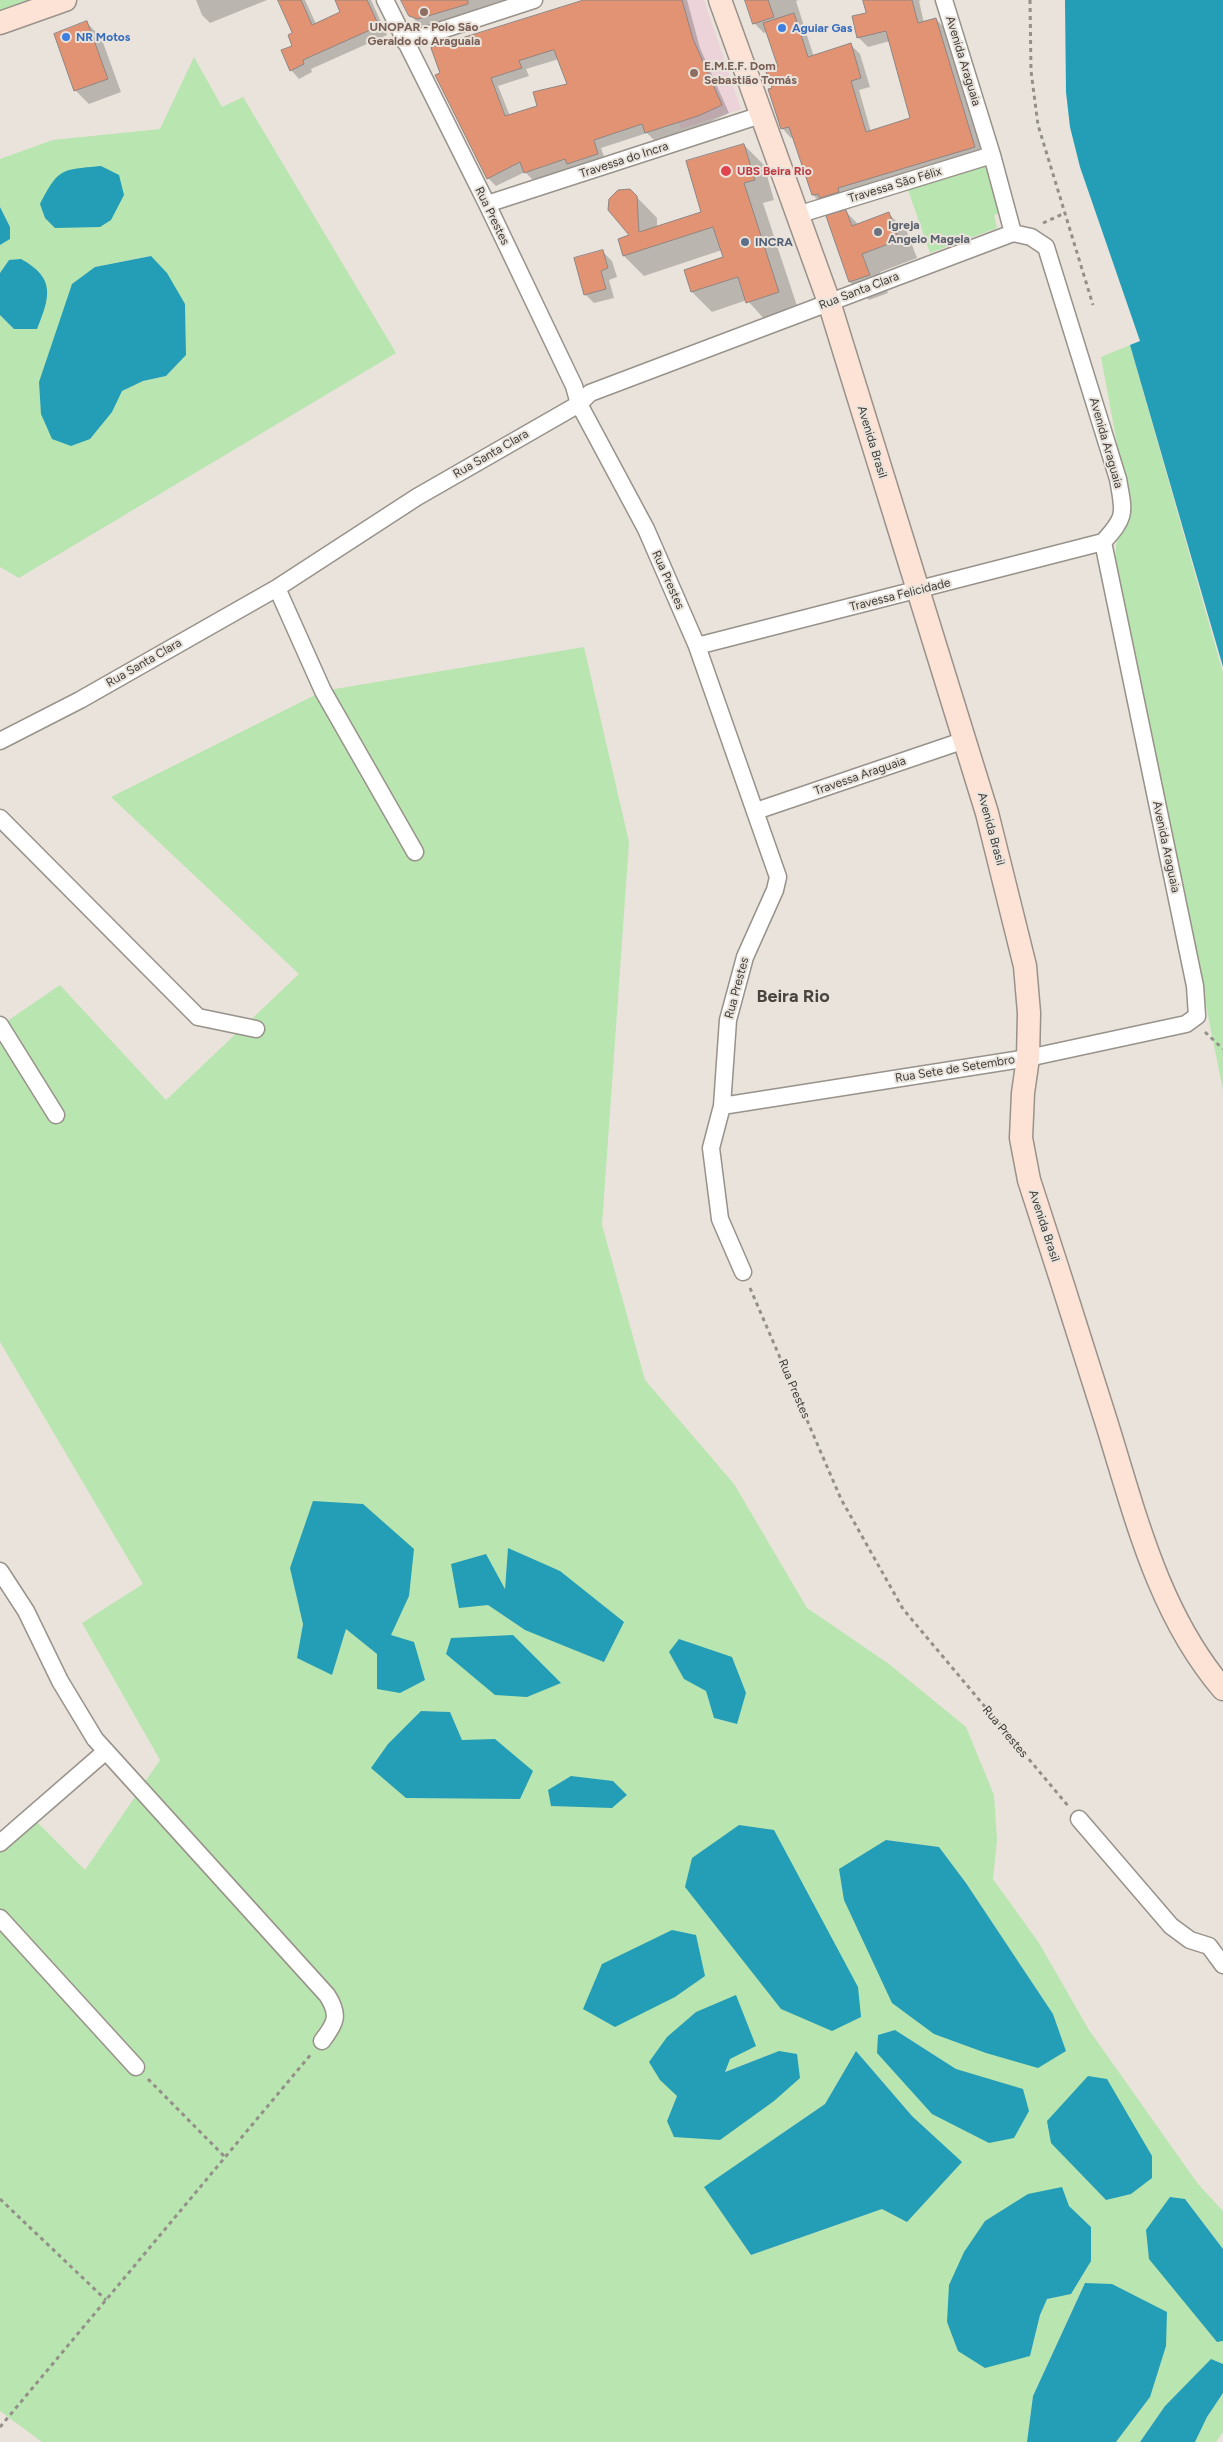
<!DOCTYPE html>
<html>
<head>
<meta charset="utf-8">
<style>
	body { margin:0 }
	canvas { display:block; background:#e9e3db }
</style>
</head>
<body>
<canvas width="1223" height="2442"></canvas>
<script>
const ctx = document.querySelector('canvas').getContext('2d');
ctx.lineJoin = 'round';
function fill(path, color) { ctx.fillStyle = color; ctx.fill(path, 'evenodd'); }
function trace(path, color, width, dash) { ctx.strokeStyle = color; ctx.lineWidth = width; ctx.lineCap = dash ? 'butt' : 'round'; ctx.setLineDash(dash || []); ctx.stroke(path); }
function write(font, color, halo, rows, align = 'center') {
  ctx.font = font + ' Figtree,sans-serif'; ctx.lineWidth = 4; ctx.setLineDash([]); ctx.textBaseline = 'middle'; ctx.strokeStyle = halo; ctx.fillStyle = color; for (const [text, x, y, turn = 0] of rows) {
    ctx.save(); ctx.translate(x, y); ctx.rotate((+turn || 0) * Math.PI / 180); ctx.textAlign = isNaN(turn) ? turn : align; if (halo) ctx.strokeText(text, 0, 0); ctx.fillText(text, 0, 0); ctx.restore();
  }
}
const education = new Path2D(`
	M645,0H704L741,109L681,129L663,84Z`);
const green = new Path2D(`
	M0,0H31L0,11Z
	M194,57L222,107L243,97L396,353L19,578L0,567V315L14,329L43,277C32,265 25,259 9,260L0,273V245L10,239V227L0,207V159L53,140L160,129ZM150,256L185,304L186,355L166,376L143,381L122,391L95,267Z
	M987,163L1001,213L994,215L997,228L930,253L908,190Z
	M1130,345L1223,673V1090L1115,556L1124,482L1101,357Z
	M584,647L629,842L602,1225L645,1380L734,1484L807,1608L889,1664L966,1727L994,1795L997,1840L993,1879L1039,1943L1089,2030L1198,2184L1223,2211V2249L1185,2199L1200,2319L1217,2342L1223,2341V2364L1211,2360L1165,2406L1140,2442H1116L1150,2397L1085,2283L1033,2396L1027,2442H42L0,2411V1842L31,1816L85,1870L160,1760L82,1623L143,1584L0,1342V1026L60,985L166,1100L299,974L111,797L323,691ZM508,1549L525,1630L488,1605L505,1590ZM409,1596L390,1635L377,1654L346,1628L332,1674L297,1658L303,1624ZM706,1691L737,1724L714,1718ZM421,1711L450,1712L462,1740ZM886,1840L939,1847L966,1883L1053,2014L1066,2051ZM736,1995L730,2059L724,2072L779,2051L667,2120L677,2096ZM895,2030L956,2069L878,2035ZM856,2051L912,2116L961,2162L936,2190L751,2255L705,2187L825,2104ZM1107,2079L1106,2200L1079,2172ZM1069,2206L1091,2227L1047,2298L1040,2315L1030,2356L964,2252Z
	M1223,2393V2432L1216,2442H1195L1207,2417Z`);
const water = new Path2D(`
	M1065,0H1223V667L1130,345L1140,341L1080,167L1070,127L1066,92Z
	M101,166L119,175L124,195L111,220L100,227L55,228L45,218L40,204C59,168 60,170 101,166Z
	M0,207L10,227V239L0,245Z
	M151,256L167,273L185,304L186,355L166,376L143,381L122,391L112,412L90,439L71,446L52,439L41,414L39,382L72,284L95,267Z
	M21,259C56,278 50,297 37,329H14L0,315V273L9,260Z
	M313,1501L363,1504L414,1549L409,1596L391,1635L414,1642L425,1680L400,1693L377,1689V1654L346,1629L332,1675L297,1658L303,1624L290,1568Z
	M508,1548L560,1571L624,1622L604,1662L525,1630L488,1605L459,1608L451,1564L486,1554L505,1589Z
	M513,1635L561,1683L527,1697L495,1695L446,1654L451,1638Z
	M679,1639L732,1657L746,1693L737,1724L714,1718L706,1691L684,1679L669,1652Z
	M421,1711L450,1712L462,1740L495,1739L533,1771L520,1799L406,1798L371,1768L388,1744Z
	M571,1776L613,1781L627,1795L612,1808L551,1806L548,1790Z
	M739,1825L774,1830L858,1987L861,2017L832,2031L781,2009L685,1887L692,1858Z
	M886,1840L939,1847L966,1883L1053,2014L1066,2051L1038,2068L986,2053L934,2034L892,2003L844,1900L839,1869Z
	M672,1930L696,1935L705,1976L675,1997L615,2027L583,2009L602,1964Z
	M736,1995L756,2046L730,2059L725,2072L779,2051L797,2054L800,2078L774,2101L720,2140L674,2137L667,2121L677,2096L660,2080L649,2062L667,2037L696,2012Z
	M895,2030L956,2069L1023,2089L1029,2111L1014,2138L989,2143L932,2114L877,2053L878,2035Z
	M856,2051L912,2116L962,2162L907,2222L882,2209L751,2255L704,2187L825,2104Z
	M1088,2076L1107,2079L1152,2156V2178L1131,2194L1106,2200L1051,2143L1047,2121Z
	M1062,2187L1069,2206L1091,2227V2261L1071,2294L1047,2299L1040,2315L1030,2356L985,2368L958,2351L947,2322L949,2285L964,2252L985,2221L1028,2194Z
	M1170,2197L1185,2199L1223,2249V2341L1217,2342L1149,2259L1146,2230Z
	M1085,2283L1112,2284L1167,2312L1166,2346L1150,2397L1116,2442H1027L1033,2396Z
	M1211,2359L1223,2364V2393L1207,2417L1195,2442H1140L1165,2406Z`);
const shadow = new Path2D(`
	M196,0H267L210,23L202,15Z
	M279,0H305L316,24L342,12L336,0H371L387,35L311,69L312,72L299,79L291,70L294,34Z
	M402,0H535L424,29L410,15Z
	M590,0H687L700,48L729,113L707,123L654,140L647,133L601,148L606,162L576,172L572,167L533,180L525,172L496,186L488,178L437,76ZM559,59L568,85L539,107L510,116L498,86L529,76L526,69Z
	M746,0H799L796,1L814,57L850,44L860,54L870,87L859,90L871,132L912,119L890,41L868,47L859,38L853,17L867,13L864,0H921L919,1L924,23L936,19L945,29L984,156L822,204L813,195L794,137L791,138L782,128L774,88L779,68L767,32L764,33L754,23Z
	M87,23L101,37L121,92L89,104L75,90Z
	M744,145L764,165L774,200L763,203L799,312L767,322L747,300L712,312L692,292L685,271L725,258L722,250L644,276L624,256L619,240L631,236L630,190L657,218V227L702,212Z
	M846,212L859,225L889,214L907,232L917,258L880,272L888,293L869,300L850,282Z
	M603,252L612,261L617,277L609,280L614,298L594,303L585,294Z`);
const building = new Path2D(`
	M278,0H301L312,25L340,12L335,0H367L379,26L303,60L304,64L290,71L281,50L292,46L288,35L292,33Z
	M401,0H468V4L418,19L409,16Z
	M584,0H682L693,39L722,105L698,116L645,133L642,124L594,140L598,154L567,164L565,159L524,173L520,162L487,179L435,75L440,73L431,48ZM554,50L567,84L533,92L537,106L505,116L491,78L522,68L519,61Z
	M745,0H768L774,17L753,24Z
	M863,0H912L918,23L936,18L975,147L838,188L839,192L820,198L818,194L812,195L789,127L781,129L768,89L772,88L766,72L778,67L763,23L794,13L808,57L851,43L861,78L851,81L866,132L910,118L886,31L857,38L852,16L866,13Z
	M87,21L108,79L74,91L54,34Z
	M744,144L755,180L744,183L779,292L746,303L738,277L691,292L684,270L723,257L713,227L623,256L618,239L629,235L608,210L609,199L618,190L630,189L637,196L639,232L701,212L686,161Z
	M846,210L852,226L889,212L899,240L862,254L870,275L849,282L826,216Z
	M603,250L608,268L601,271L606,289L584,295L574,258Z`);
const path = new Path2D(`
	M1030,0L1031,71L1038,125L1093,305
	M1043,223L1065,213
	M1205,1032L1223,1049
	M750,1288L841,1499L903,1609L1069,1807
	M148,2079L225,2157
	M0,2199L106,2300
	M0,2427L312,2053`);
const street = new Path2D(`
	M385,0L487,204L574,386L579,404L646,529L697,646L778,877L775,890L745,957L728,1020L722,1106L711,1148L720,1219L743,1272
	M944,0L992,155L1013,233
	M405,42L534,0
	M487,204L761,115
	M797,215L992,155
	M277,588L323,691L415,852
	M697,646L1103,542
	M0,741L80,700L277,588L417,497L579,404L590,393L1013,233
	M756,811L965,740
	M0,818L198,1017L256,1029
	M0,1025L56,1115
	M722,1106L1028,1058L1186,1024L1197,1016L1195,986L1103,542C1127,516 1124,513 1118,479L1046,247L1031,237L1013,233
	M0,1571L26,1611L60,1681L95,1739L327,1995C340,2015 336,2023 322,2041
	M1079,1819L1171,1926L1190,1940L1209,1946L1223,1965
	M0,1843L106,1751
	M0,1918L136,2067`);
const secondary = new Path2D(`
	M720,0L829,302L987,813L1025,966L1029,1013L1028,1058L1023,1093L1021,1138L1029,1180C1055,1260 1081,1341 1106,1421C1135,1514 1158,1613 1223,1689
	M0,23L65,0`);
const markers = [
	[424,12,5,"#8d6e63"],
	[782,28,5,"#3f7fe0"],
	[66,37,5,"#3f7fe0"],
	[694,73,5,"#8d6e63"],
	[726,171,6,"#e0444e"],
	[878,232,5,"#6b7280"],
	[745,242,5,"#5c6f8a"]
];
const educationNames = [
	["UNOPAR - Polo São",424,27],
	["Geraldo do Araguaia",424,41],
	["E.M.E.F. Dom",704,66,"left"],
	["Sebastião Tomás",704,80,"left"]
];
const shopNames = [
	["Aguiar Gas",792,28],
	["NR Motos",76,37]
];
const streetNames = [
	["Avenida Araguaia",963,61,73],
	["Travessa do Incra",624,160,-18],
	["Travessa São Félix",895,185,-17],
	["Rua Prestes",492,216,64],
	["Rua Santa Clara",859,291,-21],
	["Avenida Brasil",872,442,73],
	["Avenida Araguaia",1106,443,74],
	["Rua Santa Clara",491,454,-30],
	["Rua Prestes",668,580,66],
	["Travessa Felicidade",900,595,-14],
	["Rua Santa Clara",144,663,-30],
	["Travessa Araguaia",860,776,-19],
	["Avenida Brasil",991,829,75],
	["Avenida Araguaia",1166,847,78],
	["Rua Prestes",737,988,-75],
	["Rua Sete de Setembro",955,1069,-9],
	["Avenida Brasil",1044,1226,72],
	["Rua Prestes",794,1389,67],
	["Rua Prestes",1005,1732,50]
];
const healthNames = [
	["UBS Beira Rio",737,171]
];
const worshipNames = [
	["Igreja",888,225],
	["Angelo Magela",888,239]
];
const serviceNames = [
	["INCRA",755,242]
];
const districtNames = [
	["Beira Rio",793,997]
];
fill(education, '#ecd3d9');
fill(green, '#b9e5b0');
fill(water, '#249db6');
fill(shadow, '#0003');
fill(building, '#e29373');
trace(building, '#8f8582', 1);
trace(street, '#98928b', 19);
trace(secondary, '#98928b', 25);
trace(path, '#938f89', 3, [4, 4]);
trace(street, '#fff', 16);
trace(secondary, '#fde3d6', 22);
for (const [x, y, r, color] of markers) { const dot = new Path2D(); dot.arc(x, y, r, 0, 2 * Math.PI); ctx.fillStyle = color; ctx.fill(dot); trace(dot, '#e9e3db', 2); }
write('bold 12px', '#785e54', '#e9e3db', educationNames);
write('bold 12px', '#366cbe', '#e9e3db', shopNames, 'left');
write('12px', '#3f3c39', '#e9e3db', streetNames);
write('bold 12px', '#be3a42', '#e9e3db', healthNames, 'left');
write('bold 12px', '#5b616d', '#e9e3db', worshipNames, 'left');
write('bold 12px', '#4e5e75', '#e9e3db', serviceNames, 'left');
write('bold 18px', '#49443e', '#e9e3db', districtNames);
</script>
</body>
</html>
